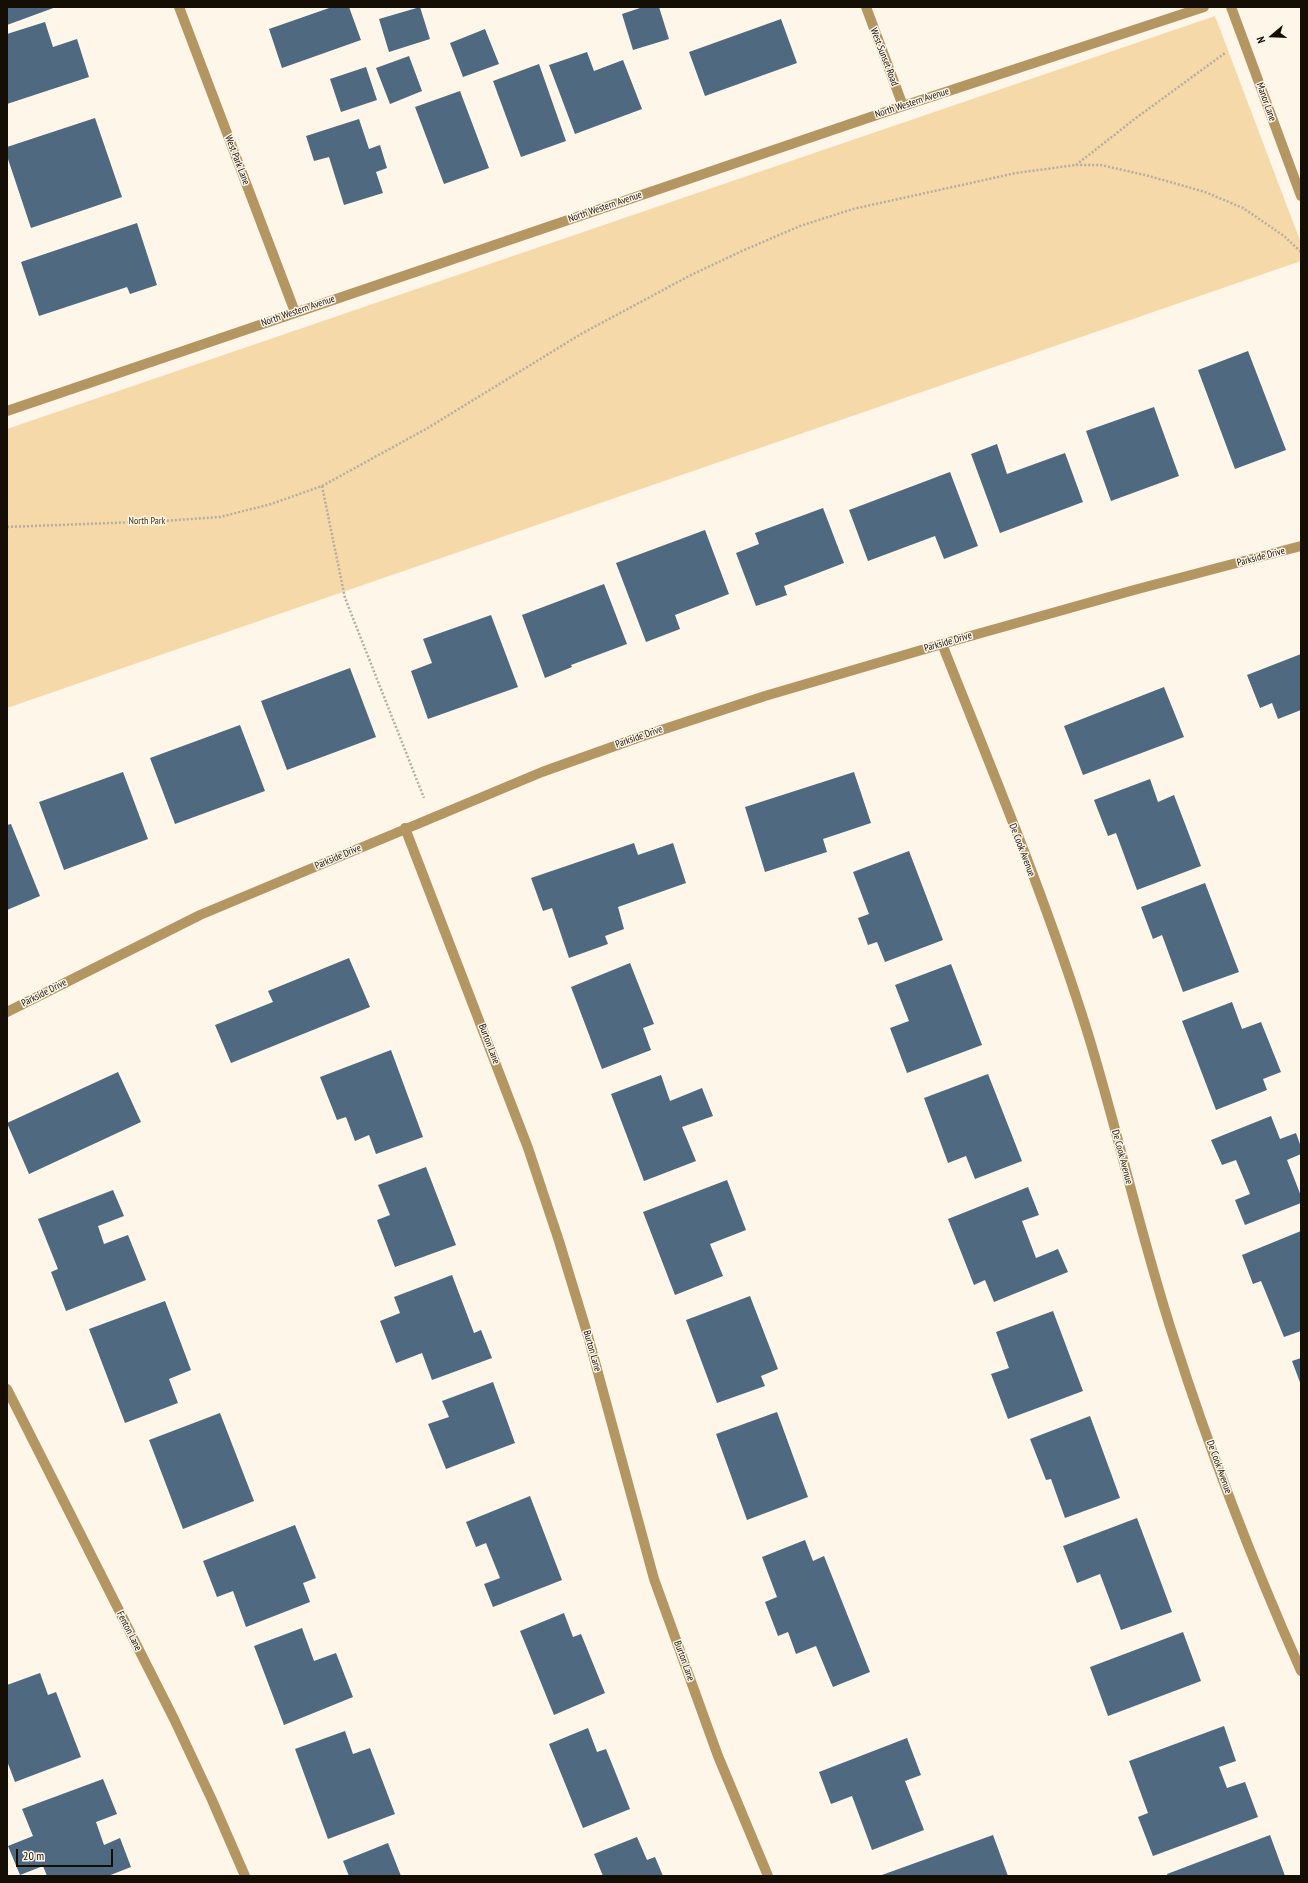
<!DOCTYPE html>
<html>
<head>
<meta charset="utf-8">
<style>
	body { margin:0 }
	#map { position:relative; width:1308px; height:1883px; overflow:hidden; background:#fef6e9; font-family:"PT Sans Narrow",sans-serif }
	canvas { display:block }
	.frame { position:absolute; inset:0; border:8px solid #150e04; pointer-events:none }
	.north { position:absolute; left:1252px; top:16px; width:40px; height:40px; -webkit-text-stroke:3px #fef6e9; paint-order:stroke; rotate:251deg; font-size:11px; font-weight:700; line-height:16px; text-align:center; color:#150e04 }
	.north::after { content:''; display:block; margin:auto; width:14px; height:18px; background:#150e04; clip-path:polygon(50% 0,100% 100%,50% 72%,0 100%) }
	.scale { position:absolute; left:16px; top:1849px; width:97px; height:18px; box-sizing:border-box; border:2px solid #150e04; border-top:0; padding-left:5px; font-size:12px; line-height:14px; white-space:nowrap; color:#150e04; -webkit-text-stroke:3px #fef6e9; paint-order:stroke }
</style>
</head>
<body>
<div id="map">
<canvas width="1308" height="1883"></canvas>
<div class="frame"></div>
<div class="north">N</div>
<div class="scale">20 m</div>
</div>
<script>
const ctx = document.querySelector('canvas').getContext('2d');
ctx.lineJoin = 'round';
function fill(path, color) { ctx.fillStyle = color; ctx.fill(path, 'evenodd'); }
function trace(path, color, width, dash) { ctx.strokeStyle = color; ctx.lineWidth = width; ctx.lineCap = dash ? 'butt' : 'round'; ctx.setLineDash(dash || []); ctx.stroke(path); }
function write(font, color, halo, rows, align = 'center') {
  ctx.font = font + ' "PT Sans Narrow",sans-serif'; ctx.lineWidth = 3; ctx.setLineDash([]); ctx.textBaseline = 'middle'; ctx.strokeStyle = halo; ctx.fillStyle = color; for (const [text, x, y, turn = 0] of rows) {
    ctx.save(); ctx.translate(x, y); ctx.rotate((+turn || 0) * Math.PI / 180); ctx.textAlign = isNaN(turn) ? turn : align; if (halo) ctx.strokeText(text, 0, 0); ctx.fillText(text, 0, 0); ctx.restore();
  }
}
const green = new Path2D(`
	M1215,16L1301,243V261L7,708V429Z`);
const building = new Path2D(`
	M7,7H56L7,25Z
	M332,7H349L361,40L282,68L269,29Z
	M420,7L430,39L389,52L379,19Z
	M643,7H659L669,39L633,50L622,14Z
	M781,19L797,63L705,96L689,52Z
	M45,22L53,47L77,39L89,77L7,104V34Z
	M485,29L499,64L463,77L450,43Z
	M587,52L594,71L623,60L642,109L575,134L549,65Z
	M409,56L422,91L390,104L376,68Z
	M539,64L566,141L521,157L493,81Z
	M366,67L377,100L341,112L330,79Z
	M460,91L489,168L444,184L415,107Z
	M95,118L122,197L31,228L7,156V147Z
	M359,119L369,149L380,145L387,168L376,172L383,193L344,205L329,157L314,161L306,136Z
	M137,223L157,285L130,294L127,287L39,316L21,262Z
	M1248,351L1286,450L1235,469L1198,370Z
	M1154,407L1179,476L1111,501L1086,431Z
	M997,444L1007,474L1065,453L1083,502L1000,533L971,454Z
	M950,472L978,546L944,559L935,536L868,561L849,510Z
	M823,508L844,563L784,586L787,595L756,606L736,553L759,544L755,533Z
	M705,530L729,594L675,615L680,629L646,642L616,563Z
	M604,584L627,644L571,665L572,667L545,678L522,615Z
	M491,615L518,687L428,719L411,671L432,663L423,639Z
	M1301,654V710L1278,719L1272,703L1260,708L1247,675Z
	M350,668L376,737L287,770L261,701Z
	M1164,687L1184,737L1083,775L1064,726Z
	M240,725L265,791L175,824L150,758Z
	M123,772L148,839L64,870L39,802Z
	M854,772L871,823L823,839L827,852L765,872L745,807Z
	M1150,779L1158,802L1174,795L1201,866L1137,890L1116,833L1108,836L1094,800Z
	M11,824L40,896L7,910V825Z
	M634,843L638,855L673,843L686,883L618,907L624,929L605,936L608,944L569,958L552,908L543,911L531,878Z
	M909,851L943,940L885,962L877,942L868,945L858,918L869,914L853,872Z
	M1205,883L1239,972L1183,992L1162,935L1153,939L1141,907Z
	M349,958L370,1007L231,1063L215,1025L273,1002L268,991Z
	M630,963L654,1024L643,1028L651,1050L602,1069L571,987Z
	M951,964L982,1045L907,1073L890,1028L909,1021L895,985Z
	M1232,1002L1242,1029L1261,1022L1281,1072L1263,1079L1267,1090L1216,1110L1182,1021Z
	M391,1050L423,1137L376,1154L369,1135L355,1141L346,1117L337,1120L320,1077Z
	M118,1072L141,1122L29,1174L7,1123Z
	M988,1074L1022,1161L975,1179L966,1156L948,1163L924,1098Z
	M661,1075L670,1101L702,1088L713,1116L682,1127L696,1161L644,1181L611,1094Z
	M1271,1116L1280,1139L1296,1133L1301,1147V1154L1287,1160L1301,1196V1203L1245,1225L1235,1200L1250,1194L1236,1160L1222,1165L1211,1140Z
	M426,1167L456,1245L395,1267L377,1220L390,1215L378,1185Z
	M727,1180L746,1230L710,1244L723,1276L675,1295L643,1212Z
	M1028,1187L1039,1215L1022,1221L1036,1258L1058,1249L1068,1272L994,1302L985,1280L974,1285L948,1219Z
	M113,1190L124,1216L98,1226L104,1244L128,1235L146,1280L66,1311L51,1272L58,1269L38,1219Z
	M1301,1231V1331L1284,1337L1261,1281L1253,1284L1242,1255Z
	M452,1275L474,1333L481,1330L492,1358L432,1380L422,1353L396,1363L380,1321L400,1313L394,1297Z
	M750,1296L778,1369L761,1376L765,1386L717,1403L686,1320Z
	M165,1301L191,1370L169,1379L178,1403L125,1423L89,1329Z
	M1053,1311L1083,1391L1008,1419L991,1374L1009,1368L996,1332Z
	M1301,1358V1385L1292,1361Z
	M493,1382L515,1443L446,1469L428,1424L449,1417L442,1401Z
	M777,1412L808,1497L747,1520L716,1434Z
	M220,1413L254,1501L183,1529L149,1440Z
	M1090,1416L1120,1498L1065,1518L1051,1479L1046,1480L1030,1439Z
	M530,1496L562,1580L493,1607L484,1584L500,1578L486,1543L476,1547L466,1522Z
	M1137,1518L1172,1612L1121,1630L1100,1574L1077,1583L1063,1546Z
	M295,1525L316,1578L303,1583L310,1602L246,1627L233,1591L217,1597L203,1561Z
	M805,1540L813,1561L824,1556L870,1672L833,1687L816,1646L796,1654L788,1632L778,1636L765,1602L777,1597L762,1557Z
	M564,1613L573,1637L581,1634L605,1693L554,1715L520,1631Z
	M302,1628L314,1661L336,1653L353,1697L284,1725L254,1646Z
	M1183,1632L1201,1681L1108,1716L1090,1667Z
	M40,1673L48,1695L56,1692L81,1757L15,1782L7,1761V1685Z
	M1224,1726L1236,1761L1219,1767L1227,1788L1245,1782L1258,1817L1153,1856L1138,1817L1148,1813L1129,1761Z
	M588,1728L597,1752L606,1749L630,1809L583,1828L549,1744Z
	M345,1731L353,1754L370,1748L395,1814L328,1839L295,1749Z
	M907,1738L921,1775L905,1781L924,1830L872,1850L852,1796L831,1804L819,1772Z
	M103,1779L117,1814L96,1822L104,1845L120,1838L131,1867L108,1876H47L43,1866L20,1875L8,1846L33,1836L22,1809Z
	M993,1835L1008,1876H879Z
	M1270,1835L1285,1876H1168L1167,1874Z
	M637,1837L647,1860L655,1857L663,1876H603L594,1854Z
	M388,1843L401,1876H349L343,1861Z`);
const path = new Path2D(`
	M1076,165L1136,118L1225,53
	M322,486L345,598L424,798
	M7,527L163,521L220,517L271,504L322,486L426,429L581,334L691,275L742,251L800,226L853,209L1016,173L1076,165H1101L1149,176L1205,192L1243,208L1284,236L1301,252`);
const minor = new Path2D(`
	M179,7L295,312
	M866,7L903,106
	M1231,7L1301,196
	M7,411L903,106L1204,7
	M942,644C993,773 1047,901 1088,1034C1119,1135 1141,1238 1174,1339C1210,1452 1253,1563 1301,1671
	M405,828L528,1148L559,1241L588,1336L654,1579L718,1756L768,1876
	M7,1012L200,915L542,772L640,737L765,696L942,644L1134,590L1301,546
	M7,1389L174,1719L212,1800L245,1876`);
const streetNames = [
	["West Sunset Road",884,57,69],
	["Manor Lane",1266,102,70],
	["North Western Avenue",912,103,-18],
	["West Park Lane",237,160,69],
	["North Western Avenue",605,207,-19],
	["North Western Avenue",298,311,-19],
	["Parkside Drive",1261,557,-15],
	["Parkside Drive",948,642,-16],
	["Parkside Drive",639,737,-19],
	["De Cook Avenue",1022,850,69],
	["Parkside Drive",338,857,-23],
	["Parkside Drive",44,993,-27],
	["Burton Lane",489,1044,69],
	["De Cook Avenue",1122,1157,75],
	["Burton Lane",592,1351,74],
	["De Cook Avenue",1219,1467,70],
	["Fenton Lane",129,1631,63],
	["Burton Lane",684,1661,70]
];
const parkNames = [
	["North Park",147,521]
];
fill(green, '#f6d9a9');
fill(building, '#4f6980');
trace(path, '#b4ada0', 2.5, [2, 2]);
trace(minor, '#b49663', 10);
write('10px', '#150e04', '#fef6e9', streetNames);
write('10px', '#422f0d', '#fef6e9', parkNames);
</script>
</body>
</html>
